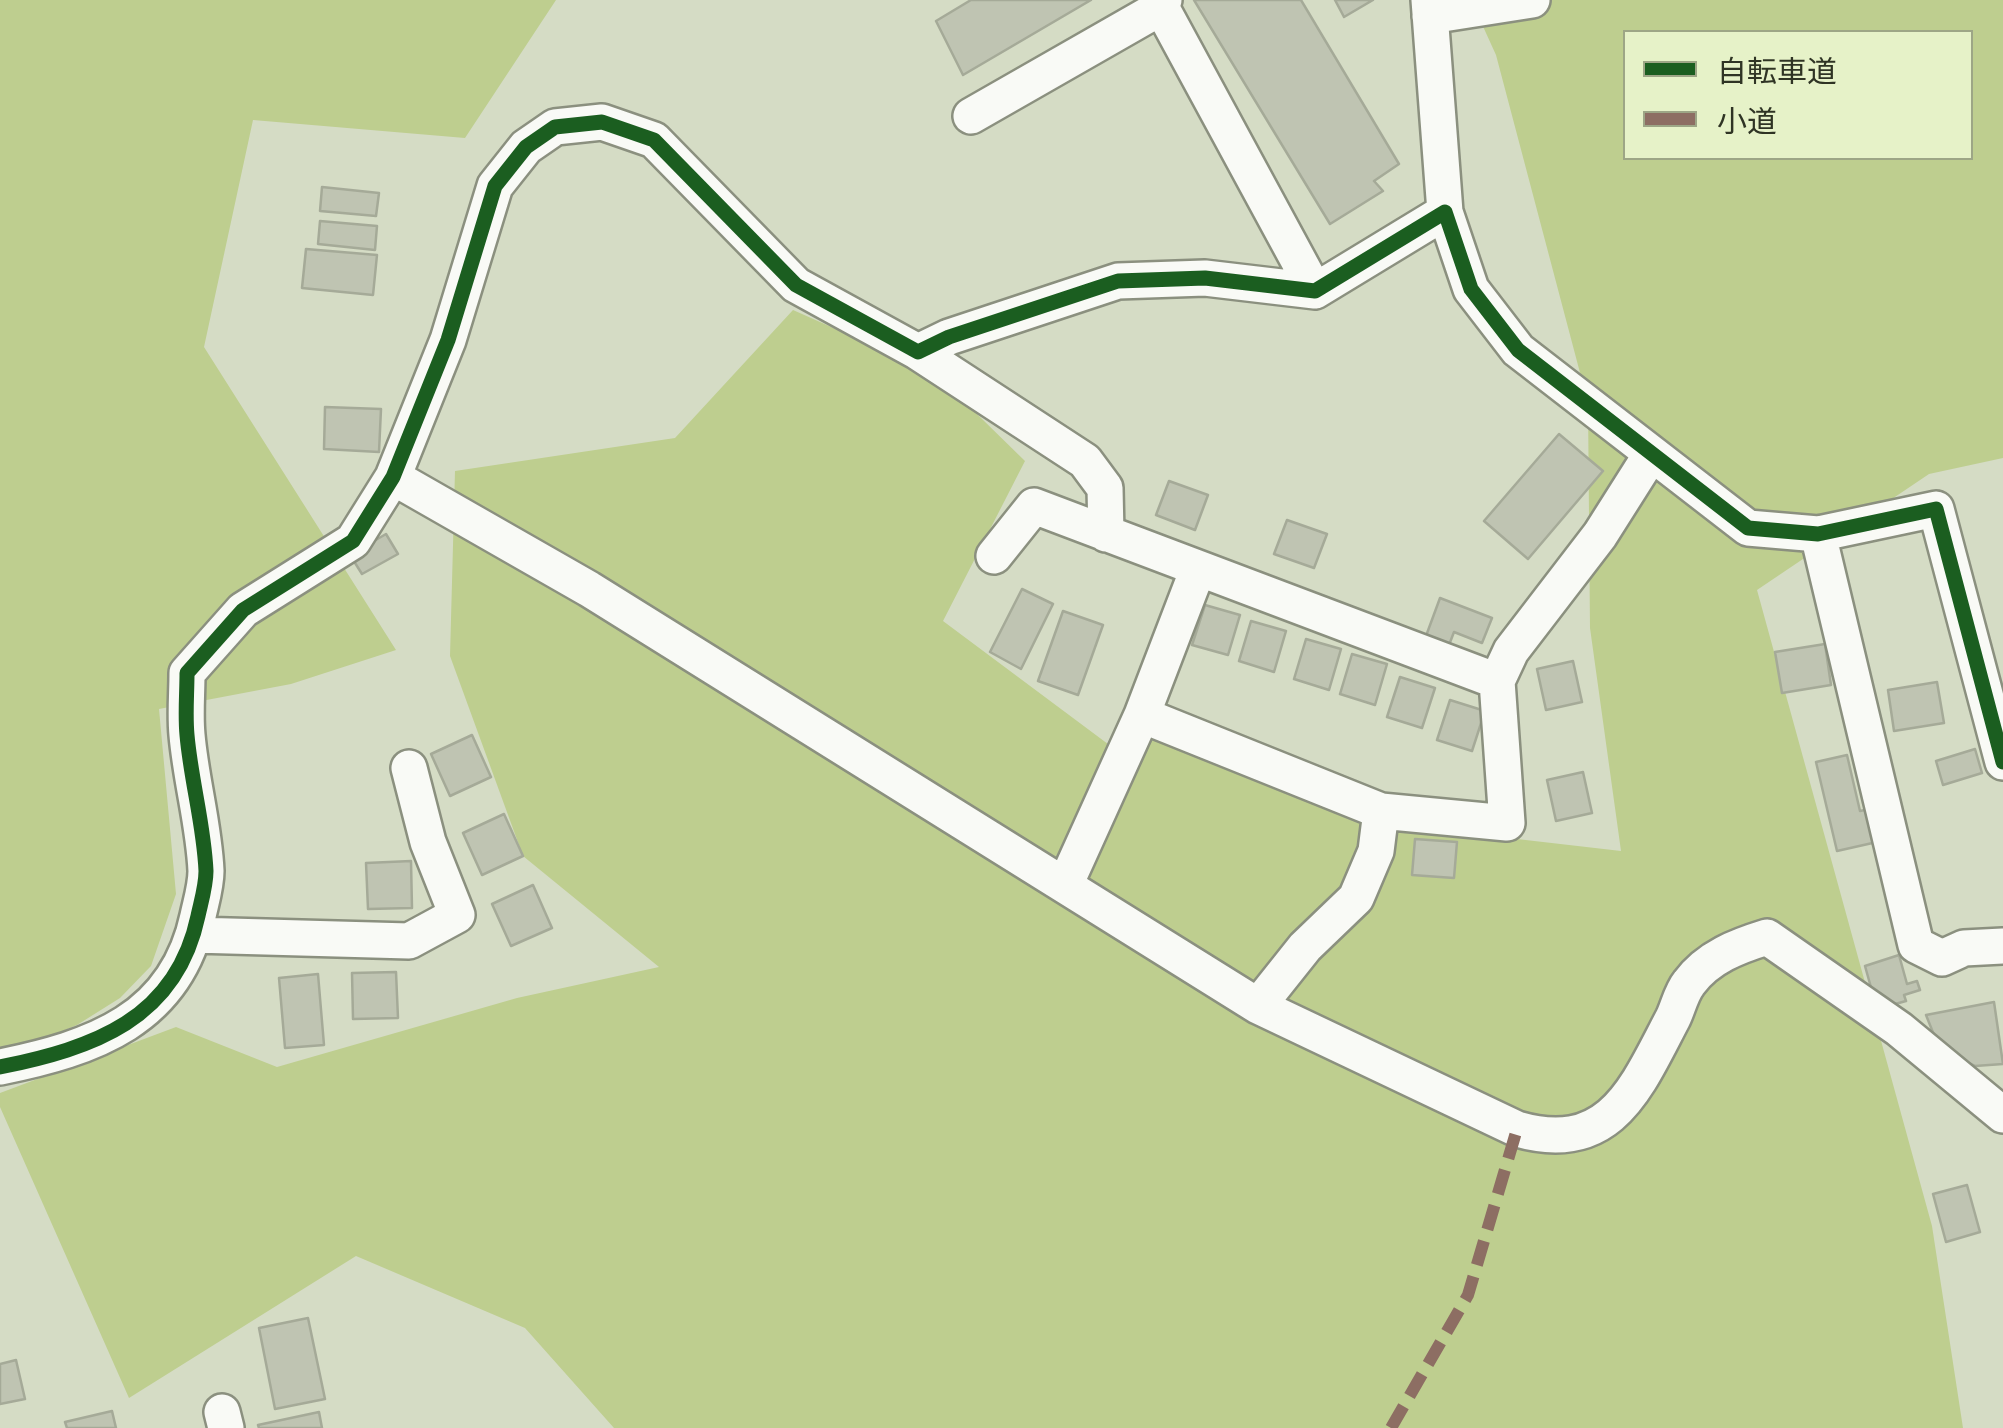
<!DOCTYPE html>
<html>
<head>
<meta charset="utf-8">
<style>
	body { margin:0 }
	#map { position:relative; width:2003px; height:1428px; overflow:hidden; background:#d5dcc5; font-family:"IBM Plex Serif","Noto Sans JP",serif }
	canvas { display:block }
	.legend { position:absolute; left:1623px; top:30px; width:350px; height:130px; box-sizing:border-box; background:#e6f2c8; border:2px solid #9da686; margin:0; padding:12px 18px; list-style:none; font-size:30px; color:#2f3424 }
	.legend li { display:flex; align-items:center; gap:20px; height:50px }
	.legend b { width:50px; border:2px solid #9da686 }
</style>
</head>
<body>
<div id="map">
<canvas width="2003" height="1428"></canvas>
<ul class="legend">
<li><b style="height:12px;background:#1b5e20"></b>自転車道</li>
<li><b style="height:12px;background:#8d6e63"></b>小道</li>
</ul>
</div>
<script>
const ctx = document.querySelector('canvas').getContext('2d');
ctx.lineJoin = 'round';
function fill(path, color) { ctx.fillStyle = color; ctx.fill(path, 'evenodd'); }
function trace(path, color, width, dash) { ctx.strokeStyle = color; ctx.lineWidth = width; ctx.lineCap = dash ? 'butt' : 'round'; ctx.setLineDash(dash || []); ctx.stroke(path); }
const green = new Path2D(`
	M0,0H556L465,138L253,120L204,347L396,650L291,684L159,709L176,894L151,966L120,998L77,1025L0,1057Z
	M1471,0H2003V458L1929,474L1757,590L1932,1226L1963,1428H614L525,1328L356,1256L129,1398L0,1107V1093L176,1027L277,1067L517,998L659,967L523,856L450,656L455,471L675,438L793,310L935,373L1025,461L943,621L1124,756L1146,734L1361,821L1621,851L1590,628L1588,403L1496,55ZM1626,32H1970V158H1626Z`);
const building = new Path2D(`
	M971,0H1091L963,75L936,21Z
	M1194,0H1301L1399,164L1374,181L1383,191L1330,224Z
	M1335,0H1373L1344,17Z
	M322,187L379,193L376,216L320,211Z
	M320,221L377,226L375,250L318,244Z
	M306,249L377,255L373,295L302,288Z
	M325,407L381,409L379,452L324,449Z
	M1559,434L1603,471L1528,559L1484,521Z
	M1169,481L1208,495L1195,530L1156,515Z
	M1287,520L1327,534L1314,568L1274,554Z
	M386,534L398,554L362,574L350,555Z
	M1022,589L1053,604L1021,669L990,652Z
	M1440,598L1492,618L1482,643L1454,632L1449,645L1426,636Z
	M1205,605L1240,615L1228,655L1192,645Z
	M1063,611L1103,625L1078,695L1038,681Z
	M1251,621L1286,631L1274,672L1239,661Z
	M1306,639L1341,649L1329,690L1294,679Z
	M1825,644L1831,685L1782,693L1775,652Z
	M1352,654L1387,664L1375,705L1340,694Z
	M1573,661L1582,702L1546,710L1537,669Z
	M1400,677L1435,688L1422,728L1387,717Z
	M1937,682L1944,723L1894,731L1888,690Z
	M1450,700L1485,711L1472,751L1437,740Z
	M472,735L491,777L450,796L431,754Z
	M1975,749L1982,773L1943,785L1936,761Z
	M1847,755L1860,811L1869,809L1877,842L1837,851L1816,762Z
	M1583,772L1592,813L1556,821L1547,780Z
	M504,814L523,856L482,875L463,833Z
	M1415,839L1457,842L1454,878L1412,875Z
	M411,861L412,908L368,909L366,863Z
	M533,885L552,928L511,946L492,904Z
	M1899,955L1907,984L1917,981L1920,990L1904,995L1906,1001L1877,1009L1865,966Z
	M396,972L398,1018L353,1019L352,973Z
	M318,974L324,1045L285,1048L279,978Z
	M1994,1002L2003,1064L1975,1066L1940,1050L1926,1015Z
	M1967,1185L1980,1232L1946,1242L1933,1194Z
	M308,1318L325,1399L275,1409L259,1328Z
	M16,1360L25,1399L0,1404V1364Z
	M112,1411L116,1428H67L65,1422Z
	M319,1412L322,1428H259L258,1425Z`);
const street = new Path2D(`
	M1429,0L1445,212
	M1160,5L1315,291
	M1430,16L1532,0
	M971,116L1153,12L1164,0
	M918,352L1085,461L1105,488L1106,534
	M393,477L589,589L1258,1006L1517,1129C1611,1156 1636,1088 1673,1018C1678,1008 1681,993 1689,983C1708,957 1738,946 1767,937L1899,1029L2003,1115
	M1818,534L1916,945L1942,958L1964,948L2003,946
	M994,556L1034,506L1497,681
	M1142,715L1198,569
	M1065,885L1142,715L1381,811L1507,823L1497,681L1511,651L1600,535L1650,456
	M194,935L409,941L457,915L428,842L409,768
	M1258,1006L1305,947L1356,898L1376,851L1381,811
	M0,1067C93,1048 176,1020 198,916C201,902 206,886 206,871C204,825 191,781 187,735C185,715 187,694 187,673L243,610L353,541L393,477L448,340L495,186L526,147L555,127L602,122L654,140L796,285L918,352L949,337L1118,281L1205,278L1315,291L1445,212L1471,289L1518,350L1748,528L1818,534L1936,509L2003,762
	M222,1412L226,1428`);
const quiet = new Path2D(`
	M1391,1428L1468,1295L1517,1129`);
const cycleway = new Path2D(`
	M0,1067C93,1048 176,1020 198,916C201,902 206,886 206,871C204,825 191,781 187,735C185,715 187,694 187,673L243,610L353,541L393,477L448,340L495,186L526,147L555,127L602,122L654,140L796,285L918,352L949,337L1118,281L1205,278L1315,291L1445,212L1471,289L1518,350L1748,528L1818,534L1936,509L2003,762`);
fill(green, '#bece8f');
fill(building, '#bfc4b2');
trace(building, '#a5aa98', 2.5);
trace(street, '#8b907f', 40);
trace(street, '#f9faf6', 35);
trace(quiet, '#8d6e63', 12, [25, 12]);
trace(cycleway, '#1b5e20', 15);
</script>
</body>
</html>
